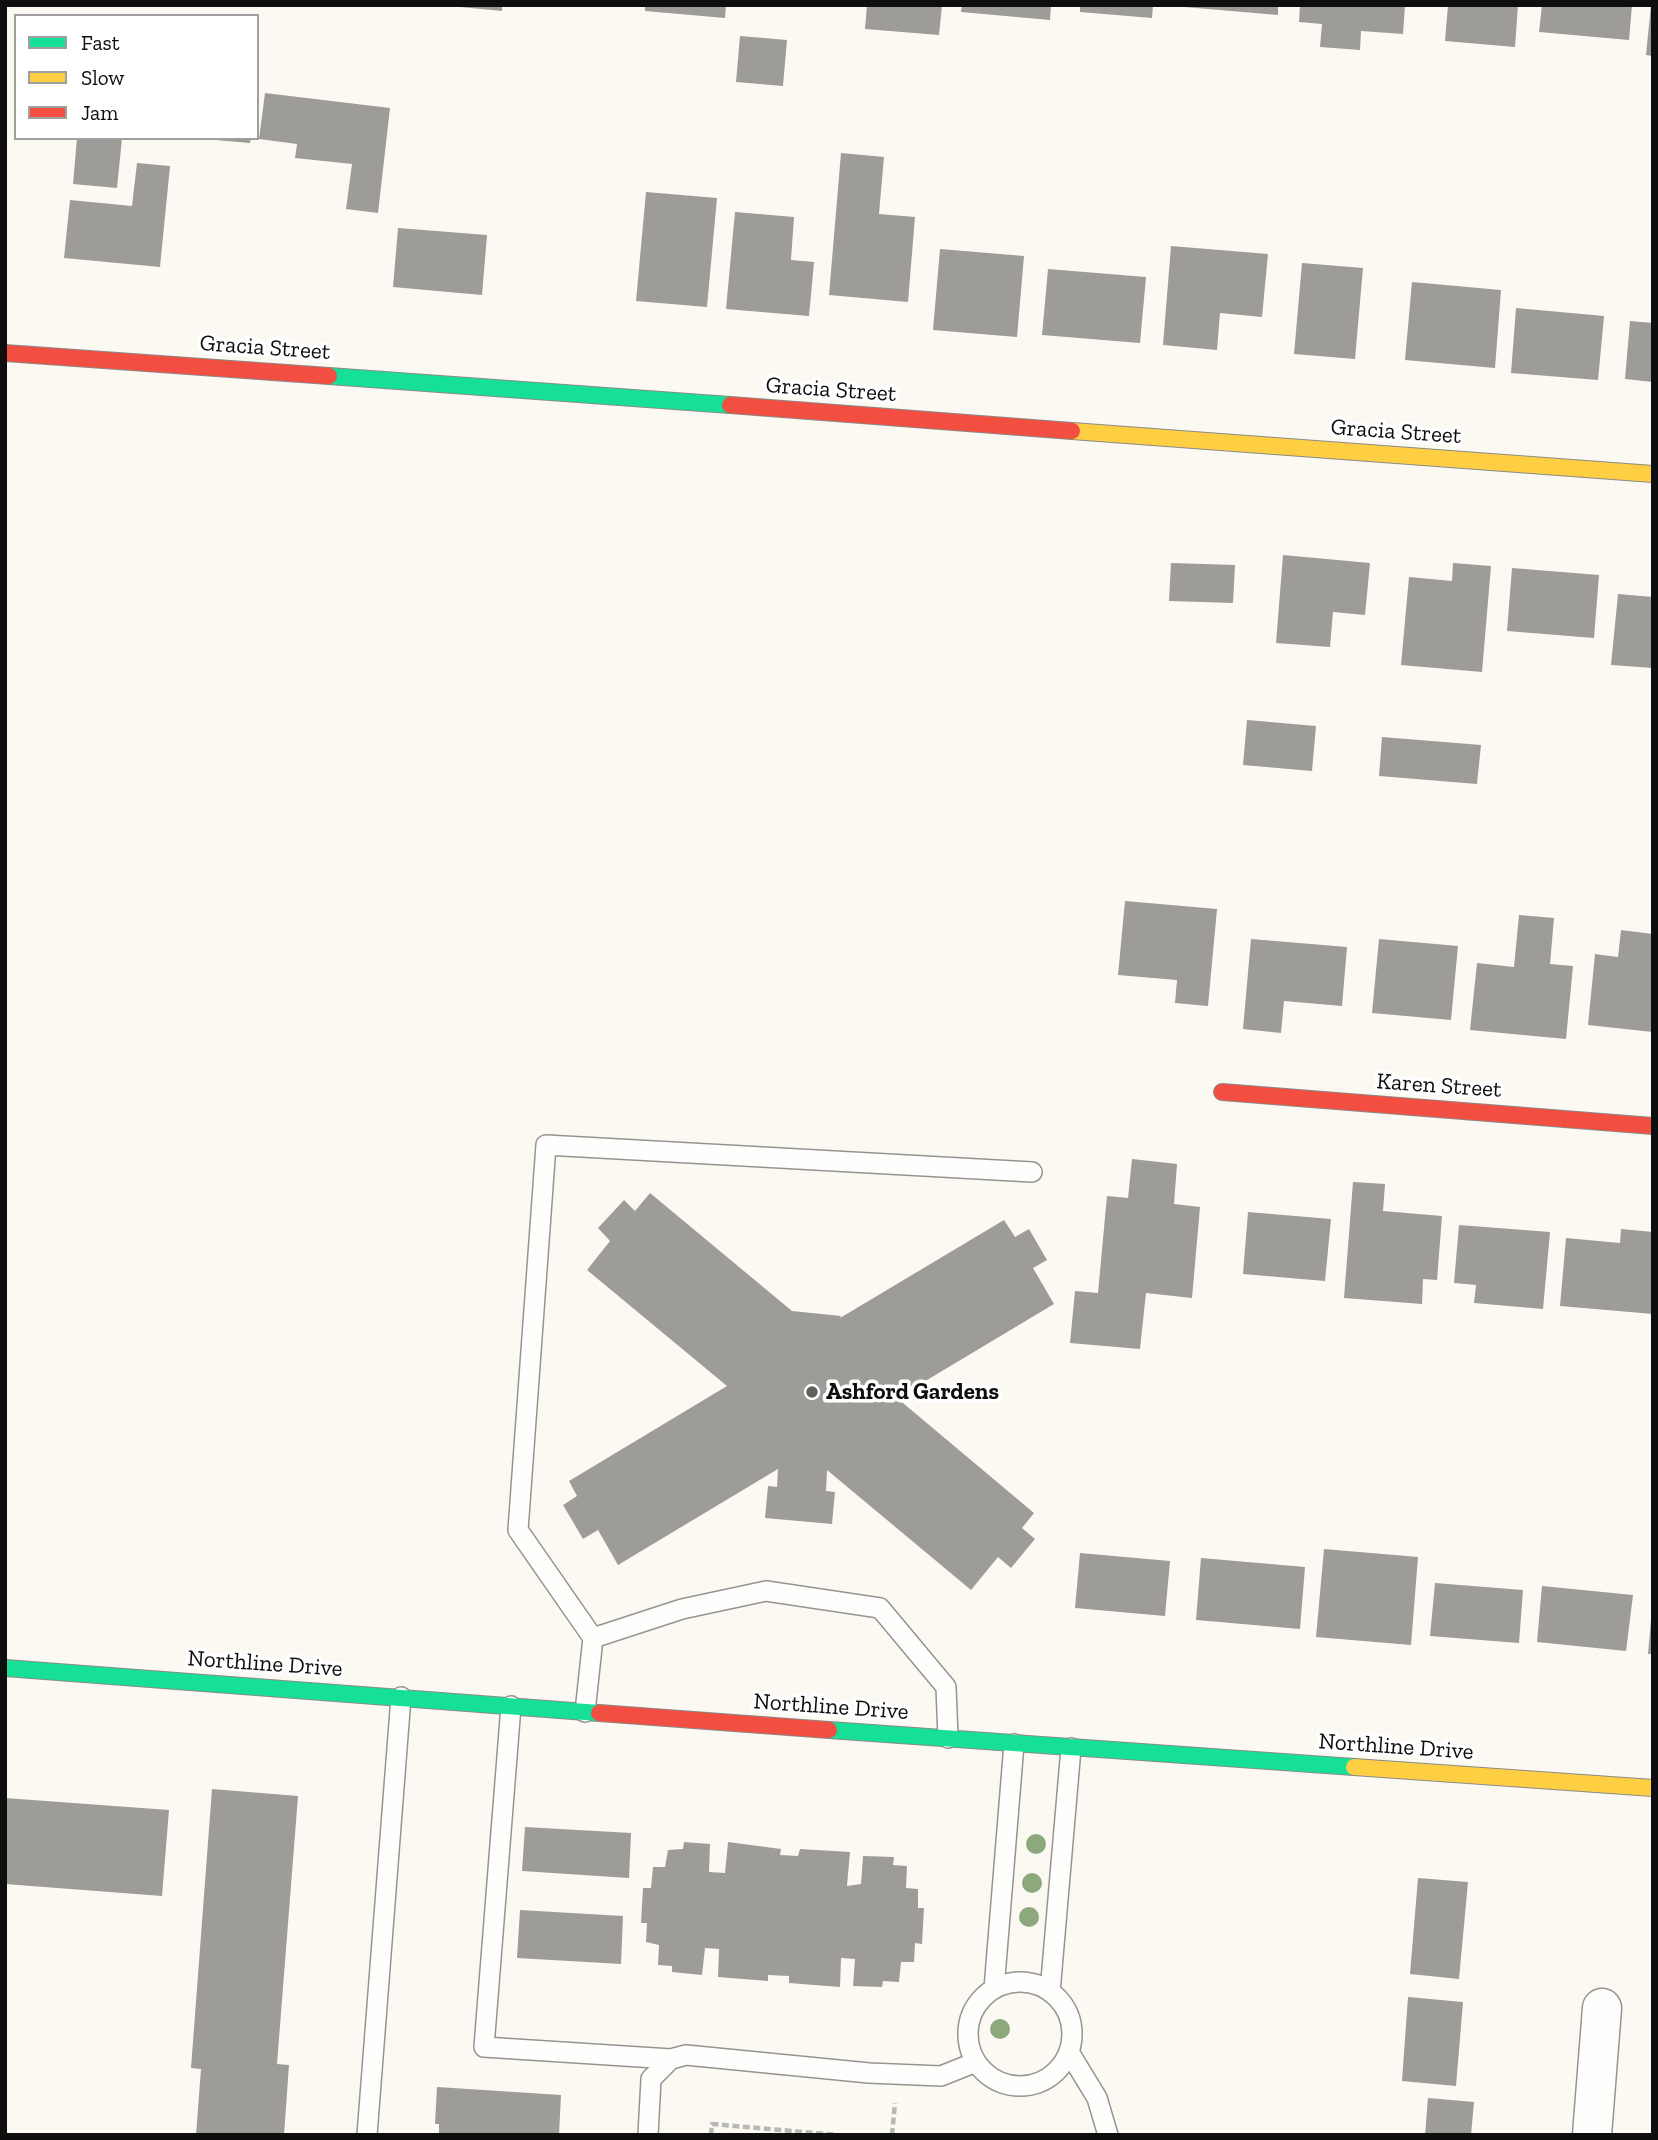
<!DOCTYPE html>
<html>
<head>
<meta charset="utf-8">
<style>
	body { margin:0 }
	#map { position:relative; width:1658px; height:2140px; overflow:hidden; background:#fbf9f2; font-family:"Zilla Slab",serif }
	canvas { display:block }
	.frame { position:absolute; inset:0; border:7px solid #0e0e0e; pointer-events:none }
	.legend { position:absolute; left:14px; top:14px; width:245px; height:126px; box-sizing:border-box; background:#fff; border:2px solid #9f9f9f; margin:0; padding:9px 12px; list-style:none; font-size:21px; color:#0e0e0e }
	.legend li { display:flex; align-items:center; gap:14px; height:35px }
	.legend b { width:35px; border:2px solid #9f9f9f }
</style>
</head>
<body>
<div id="map">
<canvas width="1658" height="2140"></canvas>
<div class="frame"></div>
<ul class="legend">
<li><b style="height:9px;background:#16e098"></b>Fast</li>
<li><b style="height:9px;background:#ffcf43"></b>Slow</li>
<li><b style="height:9px;background:#f24e42"></b>Jam</li>
</ul>
</div>
<script>
const ctx = document.querySelector('canvas').getContext('2d');
ctx.lineJoin = 'round';
function fill(path, color) { ctx.fillStyle = color; ctx.fill(path, 'evenodd'); }
function trace(path, color, width, dash) { ctx.strokeStyle = color; ctx.lineWidth = width; ctx.lineCap = dash ? 'butt' : 'round'; ctx.setLineDash(dash || []); ctx.stroke(path); }
function write(font, color, halo, rows, align = 'center') {
  ctx.font = font + ' "Zilla Slab",serif'; ctx.lineWidth = 7; ctx.setLineDash([]); ctx.textBaseline = 'middle'; ctx.strokeStyle = halo; ctx.fillStyle = color; for (const [text, x, y, turn = 0] of rows) {
    ctx.save(); ctx.translate(x, y); ctx.rotate((+turn || 0) * Math.PI / 180); ctx.textAlign = isNaN(turn) ? turn : align; if (halo) ctx.strokeText(text, 0, 0); ctx.fillText(text, 0, 0); ctx.restore();
  }
}
const building = new Path2D(`
	M460,5H502V11L460,7Z
	M645,5H726L725,18L645,11Z
	M867,5H942L939,35L865,29Z
	M962,5H1051L1050,20L961,12Z
	M1080,5H1153L1152,18L1080,12Z
	M1184,5H1278V15L1184,7Z
	M1300,5H1405L1403,34L1361,31L1360,50L1320,47L1322,24L1299,22Z
	M1448,5H1518L1515,47L1445,41Z
	M1542,5H1632L1629,40L1539,32Z
	M1651,5H1653V56L1646,55Z
	M740,36L787,40L783,86L736,82Z
	M265,93L390,108L378,213L346,209L352,164L295,158L297,144L259,139Z
	M77,138H122L117,188L73,184Z
	M215,138H251L250,143L215,140Z
	M841,153L884,157L879,214L915,217L908,302L829,295Z
	M137,163L170,166L160,267L64,258L70,200L132,206Z
	M646,192L717,198L707,307L636,301Z
	M735,212L794,217L791,260L814,262L809,316L726,309Z
	M398,228L487,235L482,295L393,287Z
	M1171,246L1268,254L1262,317L1220,313L1217,350L1163,345Z
	M940,249L1024,256L1017,337L933,330Z
	M1302,263L1363,268L1355,359L1294,354Z
	M1048,269L1146,277L1140,343L1042,335Z
	M1412,282L1501,290L1495,368L1405,360Z
	M1516,308L1604,316L1598,380L1511,373Z
	M1630,321L1653,323V382L1625,379Z
	M1283,555L1370,563L1365,615L1333,612L1330,647L1276,643Z
	M1171,563L1235,565L1233,603L1169,601Z
	M1453,563L1491,566L1482,672L1401,665L1409,577L1452,581Z
	M1512,568L1599,575L1594,638L1507,631Z
	M1618,594L1653,597V668L1611,665Z
	M1247,720L1316,726L1312,771L1243,765Z
	M1382,737L1481,745L1477,784L1379,776Z
	M1125,901L1217,909L1208,1006L1175,1003L1177,980L1118,975Z
	M1519,915L1554,918L1550,964L1573,966L1566,1039L1470,1030L1477,963L1514,967Z
	M1621,930L1653,934V1032L1588,1025L1595,954L1618,957Z
	M1251,939L1347,947L1342,1006L1284,1001L1281,1033L1243,1029Z
	M1379,939L1458,946L1451,1020L1372,1013Z
	M1132,1159L1177,1164L1174,1204L1200,1207L1192,1298L1146,1293L1140,1349L1070,1343L1075,1291L1098,1293L1107,1196L1128,1198Z
	M1353,1182L1385,1184L1383,1211L1442,1216L1437,1280L1423,1279L1422,1304L1344,1298Z
	M650,1193L792,1311L841,1316L840,1318L1004,1220L1015,1237L1029,1229L1047,1260L1033,1268L1054,1304L897,1398L1034,1513L1022,1528L1035,1539L1011,1568L998,1557L971,1590L827,1470L826,1491L835,1492L832,1524L765,1518L768,1486L777,1487L778,1469L618,1565L598,1530L583,1539L563,1505L577,1496L569,1481L727,1386L587,1270L610,1241L598,1228L624,1200L635,1211Z
	M1248,1212L1331,1219L1325,1281L1243,1274Z
	M1459,1225L1550,1232L1543,1309L1474,1303L1476,1285L1454,1283Z
	M1621,1229L1653,1232V1314L1560,1306L1566,1238L1620,1243Z
	M1324,1549L1418,1557L1411,1645L1316,1637Z
	M1080,1553L1170,1561L1165,1616L1075,1608Z
	M1201,1558L1305,1567L1300,1629L1196,1620Z
	M1435,1583L1523,1590L1519,1643L1430,1636Z
	M1542,1586L1633,1595L1626,1651L1537,1642Z
	M1651,1620H1653V1654H1648Z
	M212,1789L298,1796L277,2064L289,2065L284,2135H196L201,2069L191,2068Z
	M5,1798L169,1810L162,1896L5,1884Z
	M525,1827L631,1833L629,1878L522,1871Z
	M684,1842L710,1844L709,1872L725,1873L728,1842L781,1849L780,1855L798,1856L800,1849L850,1852L847,1886L861,1884L863,1856L894,1857L893,1865L907,1866L906,1888L918,1889V1908H924L922,1944L915,1943L914,1962H901L899,1982L883,1981L882,1987L853,1986L855,1959L841,1958L840,1987L789,1983V1976L768,1975V1981L718,1977L719,1949L705,1948L702,1975L672,1972V1966L658,1965L659,1945L646,1942L647,1923H641L643,1888H651L653,1867H665L668,1850L683,1849Z
	M1418,1878L1468,1882L1459,1979L1410,1974Z
	M520,1910L623,1916L621,1964L517,1958Z
	M1408,1997L1463,2002L1456,2086L1402,2081Z
	M437,2087L561,2095L559,2135H439V2124H435Z
	M1428,2098L1474,2102L1471,2135H1425Z`);
const path = new Path2D(`
	M711,2135L712,2124L838,2135
	M892,2135L895,2103`);
const lane = new Path2D(`
	M593,1638L518,1530L546,1145L1032,1172
	M511,1706L484,2047L671,2059
	M585,1712L593,1638L682,1609L766,1591L880,1608L946,1687L948,1738
	M968 2034a52 52 0 1 1 104 0a52 52 0 1 1-104 0Z
	M994,1989L1014,1744
	M1050,1992L1071,1748
	M1069,2052L1097,2098L1108,2135
	M367,2135L401,1697
	M648,2135L651,2079L671,2059L686,2055L869,2073L941,2076L976,2062`);
const street = new Path2D(`
	M1592,2135L1602,2008`);
const fast = new Path2D(`
	M329,376L730,405
	M5,1668L599,1713
	M829,1730L1354,1767`);
const slow = new Path2D(`
	M1072,431L1653,474
	M1354,1767L1653,1788`);
const jam = new Path2D(`
	M5,353L329,376
	M730,405L1072,431
	M1222,1092L1653,1126
	M599,1713L829,1730`);
const trees = [
	[1036,1844],
	[1032,1883],
	[1029,1917],
	[1000,2029]
];
const markers = [
	[812,1392,7,"#61605e"]
];
const streetNames = [
	["Gracia Street",265,348,4],
	["Gracia Street",831,390,4],
	["Gracia Street",1396,432,4],
	["Karen Street",1439,1086,4],
	["Northline Drive",265,1664,4],
	["Northline Drive",831,1707,4],
	["Northline Drive",1396,1747,4]
];
const poiNames = [
	["Ashford Gardens",826,1392]
];
fill(building, '#9e9c98');
trace(lane, '#959491', 22);
trace(street, '#959491', 41);
trace(fast, '#8b8a87', 18);
trace(slow, '#8b8a87', 18);
trace(jam, '#8b8a87', 18);
trace(path, '#b8b8b6', 4.5, [7, 3.5]);
trace(lane, '#fefefd', 19);
trace(street, '#fefefd', 38);
trace(fast, '#16e098', 16);
trace(slow, '#ffcf43', 16);
trace(jam, '#f24e42', 16);
ctx.fillStyle = '#8ea87d';
for (const [x, y] of trees) { ctx.beginPath(); ctx.arc(x, y, 10, 0, 2 * Math.PI); ctx.fill(); }
for (const [x, y, r, color] of markers) { const dot = new Path2D(); dot.arc(x, y, r, 0, 2 * Math.PI); ctx.fillStyle = color; ctx.fill(dot); trace(dot, '#fff', 2.5); }
write('23px', '#0e0e0e', '#fff', streetNames);
write('bold 23px', '#0e0e0e', '#fff', poiNames, 'left');
</script>
</body>
</html>
